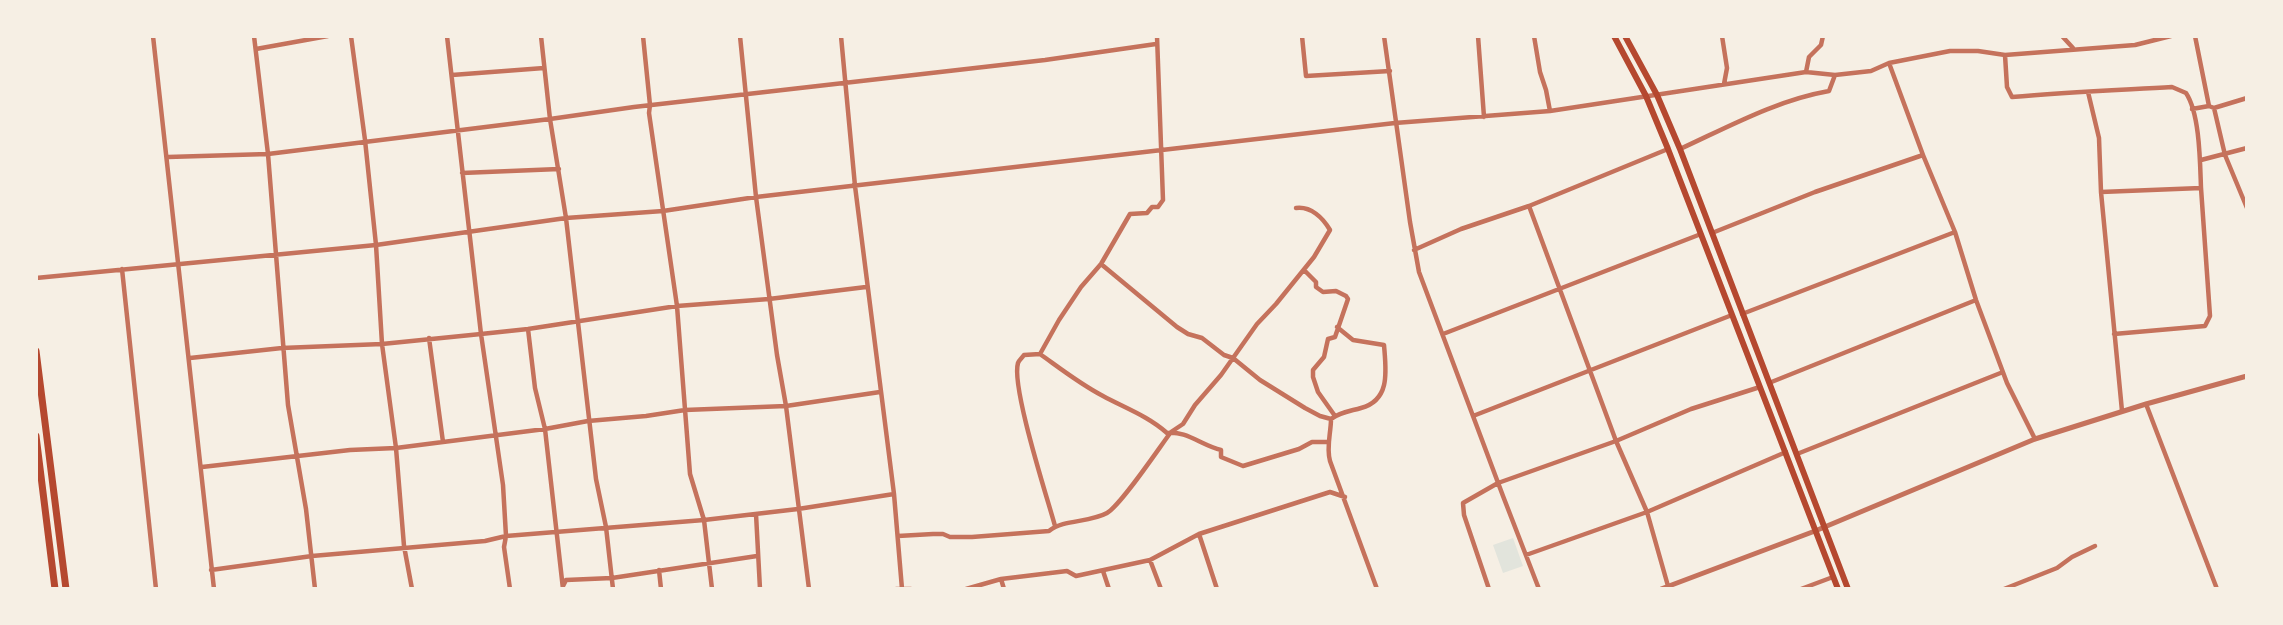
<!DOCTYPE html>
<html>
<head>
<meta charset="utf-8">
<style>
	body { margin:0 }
	#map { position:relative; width:2283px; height:625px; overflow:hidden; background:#f6efe4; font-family:Lora,serif }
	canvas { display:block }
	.frame { position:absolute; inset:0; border:38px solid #f6efe4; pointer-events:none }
</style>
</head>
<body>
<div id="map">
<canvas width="2283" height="625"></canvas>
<div class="frame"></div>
</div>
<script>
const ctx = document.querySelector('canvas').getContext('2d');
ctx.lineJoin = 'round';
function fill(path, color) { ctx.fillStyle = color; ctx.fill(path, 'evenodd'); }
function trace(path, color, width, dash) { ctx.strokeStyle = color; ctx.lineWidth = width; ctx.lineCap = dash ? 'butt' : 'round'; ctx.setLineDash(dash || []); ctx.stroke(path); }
const green = new Path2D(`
	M1513,538L1523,566L1503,573L1493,545Z`);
const minor = new Path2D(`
	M153,36L214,589
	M254,36L268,154L288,405L306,509L315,589
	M351,36L365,140L376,245L382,344L396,448L404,546L412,589
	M447,36L481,334L503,485L506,536L504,547L510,589
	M541,36L550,119L566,218L596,479L606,527L613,589
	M643,36L650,105L649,113L677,306L690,474L704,520L712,589
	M740,36L756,197L777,355L786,406L809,589
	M841,36L855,186L894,494L902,589
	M1157,36L1163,200L1158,207H1152L1147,213L1130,214L1101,264L1081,287L1059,320L1040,354C1061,369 1080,384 1103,396C1125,408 1148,416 1167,433C1185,430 1203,446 1221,450V457L1243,466L1299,449L1312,442H1329
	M1302,36L1306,76L1390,71
	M1384,36L1410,222L1419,272L1503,496L1539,589
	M1478,36L1484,117
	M1534,36L1540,72L1546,90L1550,111
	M1722,36L1727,68L1724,84
	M2062,36L2073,48
	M2195,36L2209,106L2214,108L2225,155L2247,208
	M256,49L328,36
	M2005,55L2007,87L2012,97C2065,92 2119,90 2172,87L2186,93C2200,114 2200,163 2201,188L2101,192
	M1889,63L1923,155L1955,232L1976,300L2007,383L2035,439
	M1806,72L1809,57L1821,45L1823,36
	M452,75L544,68
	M2088,92L2099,138L2101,192L2122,411
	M2214,108L2247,98
	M2192,109L2209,106
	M1680,149C1728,127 1777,100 1829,91L1835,75
	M168,157L268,154L550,119L634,107L1045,60L1156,44
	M2201,160L2247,148
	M462,173L559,169
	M1529,206L1616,441L1647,512L1668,586
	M1712,233L1815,192L1923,155
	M1414,250L1461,229L1529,206L1668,149
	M1101,264L1177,327L1188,334L1202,338L1224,355L1233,358L1260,380L1305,408L1320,416L1331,419
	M122,269L156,589
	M1304,270L1316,282V287L1323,292L1336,291L1346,296L1348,299L1335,337L1328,339L1324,357L1313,370V377L1318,392L1335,416
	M36,278L376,245L566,218L663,211L756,197L1395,123L1550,111L1806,72L1835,75L1871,71L1889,63L1950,51H1978L2005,55L2135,45L2171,36
	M1742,314L1955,232
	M1337,327L1353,340L1384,345C1386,370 1391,400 1361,408C1351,411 1340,412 1331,419C1331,433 1326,447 1330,461L1377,589
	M528,329L535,388L545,429L563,589
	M1443,334L1701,234
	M2114,334L2205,326L2210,316L2201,188
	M429,338L443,442
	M1040,354L1024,355C1022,358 1019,360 1018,363C1011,386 1047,497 1055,526
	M190,358L282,348L382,344L481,334L528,329L677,306L769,299L866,287
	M1769,383L1976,300
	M2146,404L2217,589
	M1473,416L1732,315
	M1797,454L2003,372
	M202,467L350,450L396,448L545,429L588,421L646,416L685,410L786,406L880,392
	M756,514L760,589
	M1199,534L1217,589
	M898,536L933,534H943L950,537H972L1049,531C1064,519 1089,523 1107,513C1121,505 1159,448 1171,432L1183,424L1195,405L1221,375L1257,324L1276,304L1314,257L1330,230C1323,218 1311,206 1296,208
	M1526,555L1647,512L1786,452
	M1150,560L1161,589
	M211,570L312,556L485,541L506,536L704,520L798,509L894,494
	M659,570L661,589
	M1103,571L1109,589
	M1001,579L1004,589
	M563,586L566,580L612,578L757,556
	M896,589H911
	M966,589L1001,579L1067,571L1076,576L1150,560L1199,534L1330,492L1345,497
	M1489,589L1464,515L1463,503L1498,483L1616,441L1691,409L1760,387
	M1801,589L1833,577
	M2004,589L2057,568L2072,557L2095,546`);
const tertiary = new Path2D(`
	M1661,589L1815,531L2035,439L2146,404L2247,376`);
const secondary = new Path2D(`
	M1614,36L1646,96L1668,149L1838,589
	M1625,36L1657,95L1680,149L1848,589`);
const trunk = new Path2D(`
	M36,351L66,589
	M36,436L55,589`);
fill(green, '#e2e4dc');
trace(minor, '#c5725c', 4.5);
trace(tertiary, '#c5725c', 5);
trace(secondary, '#b5482f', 6);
trace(trunk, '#b5482f', 7);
</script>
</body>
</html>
